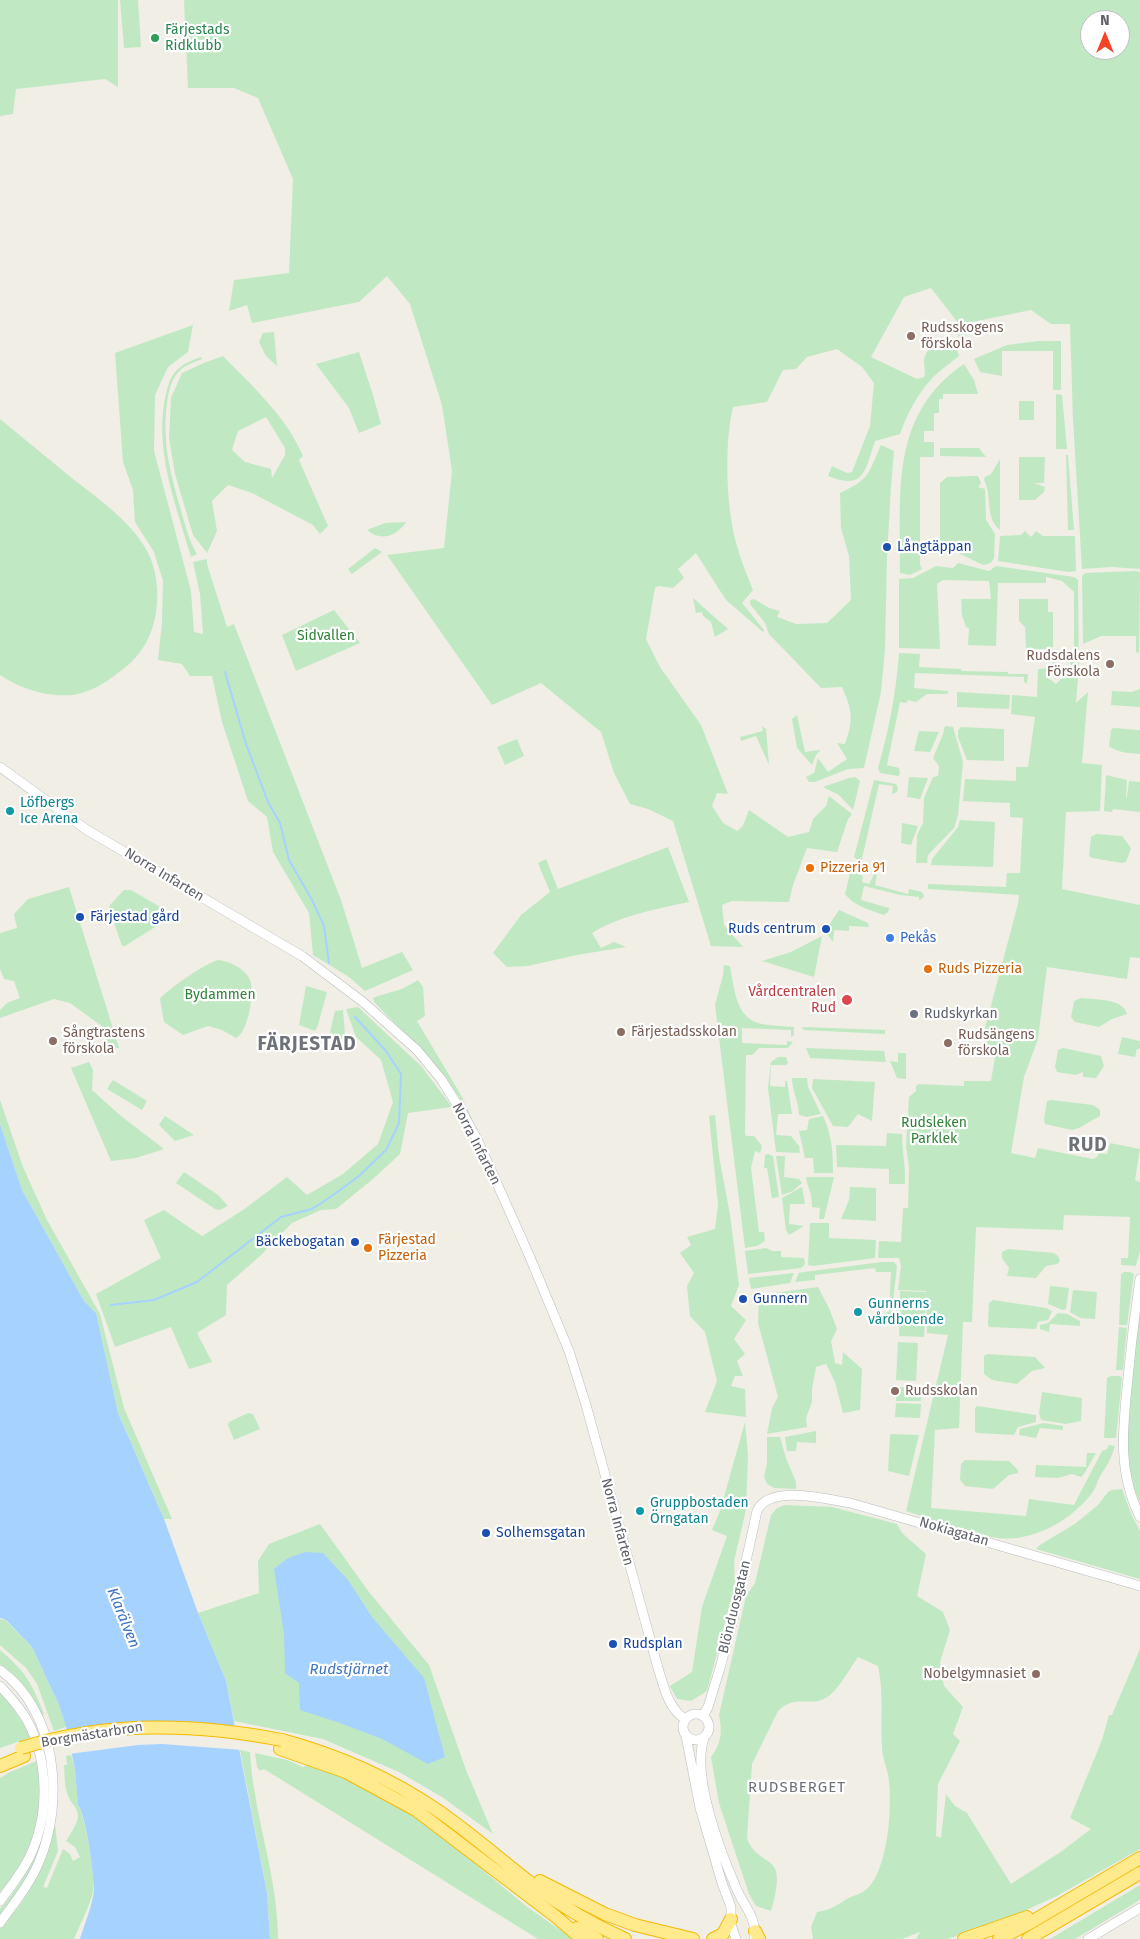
<!DOCTYPE html>
<html>
<head>
<meta charset="utf-8">
<style>
	body { margin:0 }
	#map { position:relative; width:1140px; height:1939px; overflow:hidden; background:#f0eee5; font-family:"Fira Sans",sans-serif }
	canvas { display:block }
	.north { position:absolute; left:1080px; top:10px; width:50px; height:50px; box-sizing:border-box; background:#fff; border:1px solid #bebfc2; border-radius:50%; rotate:0deg; font-size:14px; font-weight:700; line-height:20px; text-align:center; color:#5d6066 }
	.north::after { content:''; display:block; margin:auto; width:18px; height:22px; background:#f44627; clip-path:polygon(50% 0,100% 100%,50% 72%,0 100%) }
</style>
</head>
<body>
<div id="map">
<canvas width="1140" height="1939"></canvas>
<div class="north">N</div>
</div>
<script>
const ctx = document.querySelector('canvas').getContext('2d');
ctx.lineJoin = 'round';
function fill(path, color) { ctx.fillStyle = color; ctx.fill(path, 'evenodd'); }
function trace(path, color, width, dash) { ctx.strokeStyle = color; ctx.lineWidth = width; ctx.lineCap = dash ? 'butt' : 'round'; ctx.setLineDash(dash || []); ctx.stroke(path); }
function write(font, color, halo, rows, align = 'center') {
  ctx.font = font + ' "Fira Sans",sans-serif'; ctx.lineWidth = 4.5; ctx.setLineDash([]); ctx.textBaseline = 'middle'; ctx.strokeStyle = halo; ctx.fillStyle = color; for (const [text, x, y, turn = 0] of rows) {
    ctx.save(); ctx.translate(x, y); ctx.rotate((+turn || 0) * Math.PI / 180); ctx.textAlign = isNaN(turn) ? turn : align; if (halo) ctx.strokeText(text, 0, 0); ctx.fillText(text, 0, 0); ctx.restore();
  }
}
const green = new Path2D(`
	M0,0H118V87L105,79L16,89L13,114L0,116Z
	M120,0H138L141,47L124,48Z
	M184,0H1140V569L1112,567L1082,569L1073,420L1070,324H1051L1031,310L972,322L964,341L953,329L958,323L931,288L904,297L871,357L917,379L924,377C926,371 924,367 924,361C925,348 938,343 947,337L956,347L959,356C953,361 946,366 940,371C921,387 908,411 900,434L875,441C865,470 865,491 828,476L832,466L847,473L852,472L870,426L874,383L862,367L837,349L807,357L796,369L783,370L767,402L733,407C724,444 726,509 737,546C741,561 747,575 753,590L742,603L764,630L763,632L726,600L696,553L678,569L684,578L673,588L658,586L655,588L646,639L660,667L701,725L728,794L717,793L712,806L723,823L737,831L743,826L749,810L788,837L809,832L813,819L826,806L829,796L852,814L848,819L837,852L807,848L793,885L789,902L732,901L722,905L724,925L743,947L711,946L673,821L648,809L630,804L614,773L601,732L541,683L492,705L387,555L444,548L452,471L442,405L410,304L387,276L359,302L252,323L247,305L229,311L234,280L289,273L293,179L258,98L234,88H188ZM1090,20H1120V50H1090Z
	M193,325L188,352L168,367L155,395L154,451L191,591L194,632L203,634L200,594L193,562L207,559V564L227,627L234,624L341,900L362,968L402,952L413,970L365,991L349,977L313,955L309,913L273,852L267,817L248,801L222,722L212,676H190L182,664L158,660L162,622L163,581L154,552L135,522L133,490L123,462L115,353Z
	M274,332L277,366L266,356L259,342L263,333Z
	M1038,341H1061V390H1053V351H1002V376L980,372L974,359L1007,345Z
	M359,352L373,395L381,424L359,433L349,408L316,364Z
	M223,356C253,387 286,416 303,456L299,460L328,526L320,534L313,525L252,493L228,485L212,501L217,531L207,553L193,535L175,474L169,438L171,398L182,373L204,363ZM266,417L285,448V455L272,478L271,469L245,462L232,450L238,431Z
	M201,357L202,359C192,363 182,366 176,375C170,384 168,394 167,404C162,441 170,472 180,507C185,523 188,540 197,554L191,557C177,508 156,457 164,404C166,393 168,381 175,372C182,364 192,360 201,357Z
	M964,364L974,380L978,394H943V399H939V413H934V431H924V442H934V457H920V565L922,569L910,575L900,573C901,493 889,415 964,364Z
	M1056,394L1062,395L1067,449H1056Z
	M1019,401H1034V420H1019Z
	M0,419C24,439 49,459 73,479C100,500 136,525 150,557C163,588 159,632 136,657C131,663 125,668 119,672C106,683 89,693 72,695C46,697 21,689 0,675Z
	M881,445L894,451L891,486L887,557L885,650L881,692L864,768L848,769L815,782H809L806,777L814,773L818,758L828,772L847,759L837,743L845,744C854,719 852,710 842,687L821,688L769,634L765,623L750,604V600L754,599L769,608L780,611L777,617L796,624L827,623L851,600L849,556L841,528L840,493C870,479 868,474 881,445Z
	M940,448H979L986,457L940,456Z
	M1066,455H1068L1074,530H1068Z
	M1019,457H1045L1044,483H1034L1045,487L1044,492L1035,500H1019Z
	M1000,459V530C984,517 993,497 984,480L985,477L991,474Z
	M971,476H978L981,483L978,487L985,489L986,520L995,534L994,558L991,563L983,565L940,544V483L947,477Z
	M406,522C397,536 381,542 367,530L385,523Z
	M1025,531L1031,537L1036,531L1043,536H1074L1075,537L1076,571L1068,572L998,561L1000,536L1021,535Z
	M375,548L382,552L352,574L348,569Z
	M958,563L989,571L996,566L1074,577L1078,580L1079,673L1060,652L1074,650V592L1062,581L1046,577V583H998L996,646L968,645L969,628L966,627L962,615L961,599H991L989,581L943,580L937,584L940,649L899,648V579L913,578L936,566L953,568Z
	M1136,571L1140,572L1139,653L1136,652V636H1101L1083,644L1082,576L1085,573Z
	M693,598L728,629L715,637L711,622L703,616L702,612L696,613Z
	M1019,599H1048V612H1053V647L1051,649H1026L1025,627L1019,621Z
	M334,610L360,643L296,671L282,635Z
	M899,653L920,654L919,667L961,669V671L1008,672V674H1028L1027,684L1024,682V677L915,673L914,688L949,691L947,694H927L916,702L908,700L906,703L900,702L887,765L899,768L900,774L898,776L880,773L878,768C889,729 896,694 899,653Z
	M1054,661L1059,667L1047,677L1056,684L1070,670L1078,678L1076,703L1088,692L1082,763L1102,765L1100,811L1066,812L1062,889L1140,905V958L1130,957L1127,979L1047,967L1038,1039L1024,1077L1011,1153L1035,1158L1038,1148L1093,1159L1097,1157L1099,1153L1107,1154L1110,1143L1140,1149L1135,1180L1140,1182V1251L1136,1266L1121,1265V1258H1128L1130,1217L1064,1215L1063,1230L976,1227L972,1322H963L959,1428L935,1430L931,1508L1026,1516L1029,1499L1074,1505L1102,1451L1107,1449L1109,1445L1115,1446C1112,1457 1108,1464 1102,1473C1097,1480 1097,1487 1092,1493C1070,1522 1028,1545 991,1537C962,1531 934,1520 906,1511L948,1335L927,1333L926,1291L898,1290L901,1266L899,1258H878L879,1241L901,1242L903,1208H908L909,1167L906,1146L909,1097L916,1091V1086L919,1084L964,1086V1081H991L995,1057H984L985,1028L1018,904L1019,895L928,889V884L1006,887L1007,873H1020L1023,818L1010,817V803L963,801L965,779L1016,781V767H1028L1035,717L1011,714L1012,695L1037,697L1038,669L1049,668Z
	M1140,689V707L1111,705L1112,691L1132,692Z
	M957,692L1010,695L1009,709L957,707Z
	M797,715L805,752L819,750L820,751L816,755L812,765L797,748L792,719Z
	M762,726L766,729L769,765L756,736L741,741L740,737L763,731Z
	M945,726L953,727L963,762L958,815L954,828L928,855L927,863H916L917,835L923,823L924,798L933,777L938,776L939,766L933,758L943,734Z
	M961,727L1004,729V761L967,760L958,737V730Z
	M1113,728L1140,730V754C1130,753 1117,753 1109,746L1111,730Z
	M919,731L939,732L930,752L914,751Z
	M517,739L524,756L505,765L497,747Z
	M1106,775L1127,780L1126,797H1127L1129,781L1140,782V812L1113,809L1112,812L1104,811Z
	M855,777L860,781L853,810L839,795L823,787L849,778Z
	M909,777L928,778L920,799L907,797Z
	M874,780L896,784L898,788L897,792L892,794L893,786L879,784L861,863L854,857Z
	M960,820L995,822L993,867L931,865L932,859L958,827Z
	M902,823L918,826L911,845L901,843Z
	M1096,834L1122,836L1131,848L1126,862L1122,863L1092,858L1089,856L1091,837Z
	M668,847L689,902C656,909 622,915 592,933L601,948L614,942L626,947L577,955L528,966L507,967L493,953L521,915L550,892L538,863L546,859L558,889Z
	M853,861L860,866L858,874L863,876L862,882L869,884L874,874L877,875L875,885L908,894L909,889L922,892L924,896L922,899L919,900V897L900,895L864,886L861,900L889,908L888,912L884,915C870,910 854,906 845,894Z
	M69,887L119,1048L112,1049L101,1033L103,1027L70,1003L54,999L0,1018V1010L7,1003L20,998L14,981L4,979L0,969V933L17,928L14,914L28,899Z
	M124,890H131L174,915L125,946H122L109,908L110,905Z
	M839,910L868,923L869,927L849,926V931L834,930L833,942L825,931Z
	M822,936L814,977L762,961L791,952Z
	M218,960C229,961 246,969 250,980C255,992 248,1033 236,1038L222,1030L208,1026L183,1035L164,1022L160,999C166,990 208,962 218,960Z
	M724,965L730,966C734,986 735,1016 758,1023C769,1026 783,1026 794,1027V1035L791,1037V1030L742,1028V1043L787,1045V1041L793,1042L788,1048H759L752,1055H746L745,1133L746,1136H754L762,1146L760,1153L755,1151L751,1168L759,1232H764L765,1241L757,1246L745,1248L715,1005L723,975Z
	M418,980L423,987L425,1016L417,1021L461,1095L479,1134L459,1097L430,1059L374,1002L373,998L378,996L402,989Z
	M306,986L327,992L318,1025L315,1031L299,1025Z
	M1081,998C1095,1000 1123,998 1127,1014L1112,1019L1099,1027L1075,1022L1071,1017L1074,1001Z
	M358,1007L422,1067L452,1107L408,1113L400,1154L373,1179L336,1209L321,1210L292,1223L260,1256L227,1285L226,1315L197,1333L212,1362L189,1369L171,1327L115,1347L96,1294L161,1258L144,1220L164,1210L202,1236L243,1210L287,1177L307,1195L343,1174L378,1144L393,1102L381,1060L356,1037L346,1009Z
	M343,1010L346,1046L330,1032L335,1011Z
	M804,1027L885,1030V1034L804,1030L802,1028Z
	M1122,1037L1140,1041V1049H1137L1135,1057L1118,1054Z
	M806,1048L884,1051L886,1062L810,1058Z
	M1063,1048L1101,1056L1104,1066L1096,1078L1083,1077V1072L1076,1075L1057,1072L1055,1067L1058,1050Z
	M898,1053H906V1079L897,1078L890,1061L898,1062Z
	M778,1057H786L788,1063L786,1065H771L770,1086L785,1087V1081H787L792,1114H778L776,1135L791,1136L799,1146L800,1153L776,1152L768,1088L771,1062Z
	M89,1062L93,1070L92,1090L121,1116L164,1149L136,1158L111,1161L71,1068Z
	M792,1078H807L808,1087L821,1114L807,1117L799,1115C799,1102 792,1091 792,1078Z
	M813,1079L875,1082L872,1121L858,1114L848,1127L833,1126L812,1088Z
	M113,1080L147,1101L142,1110L107,1089Z
	M0,1100L23,1167L47,1220L100,1314L124,1408L172,1519H164L118,1413L96,1313L84,1301L22,1190L0,1124Z
	M1052,1100L1093,1105L1100,1110V1116L1079,1128L1072,1130L1045,1124L1044,1119L1047,1101Z
	M715,1115L719,1156L730,1215L739,1285L731,1306L746,1320L734,1339L745,1354L737,1361L743,1376H735L731,1386L745,1389L746,1417L705,1412L717,1381L705,1332L690,1316L687,1286L694,1273L680,1253L691,1245L687,1237L715,1229L718,1205L709,1116Z
	M165,1116L194,1135L175,1141L159,1125Z
	M823,1116C832,1136 833,1151 833,1173H814L813,1158H805L799,1131L807,1130L809,1119Z
	M887,1133L902,1134C902,1151 906,1167 905,1184H889V1169L837,1167L836,1145L886,1146Z
	M768,1154L773,1156L779,1197L772,1198L767,1168H764L765,1155Z
	M776,1156H785L784,1177L799,1179L802,1183L793,1191L782,1195Z
	M184,1172L218,1195L228,1206L220,1210L215,1209L176,1183Z
	M806,1177H834L824,1219H819L820,1208L812,1207L811,1194L807,1183Z
	M802,1187L805,1204H790L789,1224L804,1226L789,1235L786,1230L782,1198Z
	M850,1187L876,1188V1221L841,1219L849,1200Z
	M810,1223H829V1238L876,1240L875,1258L813,1266L808,1265Z
	M766,1248L772,1251H781V1257L804,1258L805,1264L801,1268L748,1274L745,1251Z
	M1008,1249L1054,1253L1058,1256L1060,1261L1057,1264L1046,1266L1036,1278L1007,1276L1009,1268L1002,1258V1252Z
	M882,1262H894L897,1266L891,1319L884,1318V1313L889,1312L891,1272H876L875,1268L815,1275V1280L795,1282L799,1273L804,1272Z
	M1124,1272H1130L1134,1274L1127,1325H1119L1121,1274Z
	M794,1273L790,1283L751,1289L749,1278Z
	M1050,1286L1069,1288L1066,1309L1063,1310L1048,1304Z
	M818,1287L829,1308L837,1329L831,1341L835,1363L842,1365L843,1352L862,1369L860,1410L843,1413L835,1382L826,1364L816,1367L812,1389V1402L806,1418L807,1427L767,1434L772,1408L778,1397L758,1323L759,1295Z
	M1073,1290L1097,1292L1095,1319L1080,1318L1070,1312Z
	M900,1291L926,1292L924,1337L899,1336Z
	M993,1300L1046,1308L1052,1311L1048,1320L1038,1322L1036,1329L989,1327L988,1324L989,1303Z
	M1140,1303V1503L1133,1486L1127,1453L1126,1428Z
	M1058,1313L1067,1314L1080,1321V1326L1050,1324L1049,1332L1040,1329V1325L1048,1323Z
	M1119,1327L1127,1328L1123,1370H1116Z
	M898,1342L918,1343L916,1381L896,1380Z
	M987,1354L1035,1357L1045,1368L1032,1371L1017,1384L992,1380L984,1374V1356Z
	M1111,1376H1120L1122,1378L1116,1438H1104L1107,1378Z
	M897,1387L922,1388L921,1401H896Z
	M1042,1392L1082,1398L1081,1421L1066,1424L1041,1420L1039,1413Z
	M896,1403L921,1404L920,1418L895,1417Z
	M977,1406L1036,1415V1422L1018,1427L1014,1435L977,1433L975,1431V1408Z
	M248,1413L253,1414L260,1429L234,1440L228,1425L229,1422Z
	M745,1422L748,1455L746,1510L734,1561L735,1585L707,1691L691,1701L677,1699L670,1686L692,1672L702,1607L727,1536L712,1530L720,1511Z
	M1044,1423L1063,1426V1430L1040,1428L1036,1438L1019,1435L1020,1429Z
	M816,1431V1443L797,1442L796,1451H787L785,1437Z
	M890,1434L919,1435L909,1476L888,1471Z
	M767,1437H780L786,1458L796,1482V1489L774,1488L767,1484L764,1477L767,1463Z
	M1087,1453H1096L1084,1474L1081,1477L1072,1474L1058,1478L1035,1477L1036,1465L1086,1467Z
	M965,1460L1009,1461L1018,1470V1473L1009,1475L993,1489L965,1486L960,1480L961,1464Z
	M1122,1489L1132,1516L1140,1531V1579L1036,1549L1040,1545L1076,1523L1098,1505L1108,1492L1112,1490Z
	M785,1505L832,1507L897,1524L902,1533L926,1554L917,1596L943,1612L950,1630L940,1662L944,1686L963,1707L953,1734L960,1741L938,1784L936,1836L941,1838L946,1794L955,1806L967,1813L1011,1884L1062,1851L1091,1829L1070,1818L1102,1740L1109,1715H1112L1140,1649V1849L1057,1896L998,1923L947,1939H916L920,1932L902,1939H813L811,1927L817,1912C829,1910 835,1907 845,1900C853,1895 861,1895 868,1888C888,1867 892,1809 889,1781C888,1769 882,1758 882,1747C880,1720 884,1693 878,1666L858,1657C850,1668 838,1691 826,1698C811,1707 794,1694 778,1711L752,1764L747,1838C753,1858 772,1858 776,1871C779,1883 774,1900 771,1911L756,1906L749,1894L719,1803L711,1757C722,1743 722,1731 719,1715L746,1596L755,1583L771,1515L777,1508Z
	M320,1524L369,1592L429,1665L466,1770L493,1834L442,1797L399,1772L323,1739L234,1721L226,1681L198,1613L259,1593L258,1561L269,1544Z
	M0,1619L5,1620L32,1647L59,1705L66,1727L54,1731L37,1684L26,1668L0,1645Z
	M0,1650C26,1672 32,1683 44,1714L42,1716L31,1697L0,1664Z
	M0,1692L6,1698L32,1737L0,1748Z
	M240,1750L250,1752C251,1766 252,1780 255,1794C263,1843 278,1888 278,1939H270L267,1893Z
	M255,1753L287,1760L303,1767L314,1763L337,1773L406,1810L467,1857L526,1906L573,1939H538L264,1769L260,1771L257,1767Z
	M71,1755L75,1769L78,1805C85,1814 96,1881 93,1892C89,1908 80,1924 74,1939H0V1929L22,1902L33,1883L54,1815L58,1851L43,1887L47,1888L63,1849L70,1854L73,1861L80,1857L75,1847L66,1841C70,1834 78,1824 78,1816C78,1808 72,1804 69,1798C64,1788 65,1776 64,1765H67L66,1756Z
	M44,1759H48C49,1772 52,1787 51,1801C47,1841 30,1887 0,1915V1909C20,1887 44,1847 45,1817C46,1798 44,1778 44,1759Z
	M37,1761C45,1811 35,1854 0,1892V1778L10,1772Z
	M1140,1885V1900L1075,1939H1050Z`);
const water = new Path2D(`
	M0,1124L22,1190L84,1301L96,1313L118,1413L164,1519L198,1613L226,1681L267,1893L270,1939H80C84,1925 93,1904 94,1890C94,1876 86,1814 78,1805L75,1769L66,1727L59,1705L32,1647L6,1620L0,1618Z
	M305,1552L323,1553L348,1580L372,1617L424,1678L445,1757L428,1764L382,1739L337,1722L300,1710L299,1683L285,1673L284,1634L274,1569L288,1558Z`);
const pier = new Path2D(`
	M168,1722L237,1726L242,1750L162,1744L138,1745L69,1754L64,1732Z`);
const stream = new Path2D(`
	M225,672L246,744L268,802L280,823L289,860L312,900L324,926L329,963
	M111,1305L154,1300L197,1282L281,1217L312,1209L329,1198L359,1176L386,1150L399,1123L401,1074L386,1051L355,1017`);
const tertiary = new Path2D(`
	M0,767L87,830L302,956L363,1002L417,1050L441,1079L462,1112L478,1141L529,1255L569,1351L586,1405L658,1668C664,1687 668,1708 685,1719
	M1140,1279C1135,1312 1131,1345 1128,1378C1123,1427 1117,1471 1140,1517
	M0,1670C57,1711 65,1801 39,1862C30,1884 14,1903 0,1923
	M0,1686C10,1697 21,1708 28,1722C49,1762 49,1816 30,1856C22,1873 11,1886 0,1901
	M683 1727a13 13 0 1 1 26 0a13 13 0 1 1-26 0Z
	M703,1716L708,1707L720,1668L734,1616L757,1511C769,1484 826,1499 850,1503L1140,1586
	M686,1736L700,1808L722,1883L731,1907V1925L736,1939
	M704,1738C691,1777 721,1853 737,1890C744,1906 757,1918 754,1936
	M1088,1939L1140,1908`);
const motorway = new Path2D(`
	M282,1740C338,1755 390,1778 437,1810C472,1834 503,1862 536,1887C564,1908 594,1925 625,1939
	M280,1749L346,1772L416,1810L555,1916L582,1939
	M0,1766L24,1756
	M540,1881L605,1914L635,1925L693,1939
	M577,1928L597,1939
	M755,1931L759,1939
	M713,1939L723,1934L731,1919
	M964,1939L1027,1917
	M999,1939L1028,1924L1140,1858
	M1028,1939L1140,1873`);
const motorwayBridge = new Path2D(`
	M21,1748C108,1721 194,1723 282,1740`);
const markers = [
	[155,38,5,"#2e9e5b"],
	[911,336,5,"#8d6e63"],
	[887,547,5,"#1a4fb4"],
	[1110,664,5,"#8d6e63"],
	[10,811,5,"#0f9aa8"],
	[810,868,5,"#e8710a"],
	[80,917,5,"#1a4fb4"],
	[826,929,5,"#1a4fb4"],
	[890,938,5,"#3f7fe0"],
	[928,969,5,"#e8710a"],
	[847,1000,6,"#e0444e"],
	[914,1014,5,"#6b7280"],
	[621,1032,5,"#8d6e63"],
	[53,1041,5,"#8d6e63"],
	[948,1043,5,"#8d6e63"],
	[355,1242,5,"#1a4fb4"],
	[368,1248,5,"#e8710a"],
	[743,1299,5,"#1a4fb4"],
	[858,1312,5,"#0f9aa8"],
	[895,1391,5,"#8d6e63"],
	[640,1511,5,"#0f9aa8"],
	[486,1533,5,"#1a4fb4"],
	[613,1644,5,"#1a4fb4"],
	[1036,1674,5,"#8d6e63"]
];
const leisureNames = [
	["Färjestads",165,30],
	["Ridklubb",165,46]
];
const educationNames = [
	["Rudsskogens",921,328],
	["förskola",921,344],
	["Rudsdalens",1100,656,"right"],
	["Förskola",1100,672,"right"],
	["Färjestadsskolan",631,1032],
	["Sångtrastens",63,1033],
	["förskola",63,1049],
	["Rudsängens",958,1035],
	["förskola",958,1051],
	["Rudsskolan",905,1391],
	["Nobelgymnasiet",1026,1674,"right"]
];
const transitNames = [
	["Långtäppan",897,547],
	["Färjestad gård",90,917],
	["Ruds centrum",816,929,"right"],
	["Bäckebogatan",345,1242,"right"],
	["Gunnern",753,1299],
	["Solhemsgatan",496,1533],
	["Rudsplan",623,1644]
];
const parkNames = [
	["Sidvallen",326,636],
	["Bydammen",220,995],
	["Rudsleken",934,1123],
	["Parklek",934,1139]
];
const cultureNames = [
	["Löfbergs",20,803],
	["Ice Arena",20,819],
	["Gunnerns",868,1304],
	["vårdboende",868,1320],
	["Gruppbostaden",650,1503],
	["Örngatan",650,1519]
];
const foodNames = [
	["Pizzeria 91",820,868],
	["Ruds Pizzeria",938,969],
	["Färjestad",378,1240],
	["Pizzeria",378,1256]
];
const streetNames = [
	["Norra Infarten",164,875,31],
	["Norra Infarten",476,1144,63],
	["Norra Infarten",617,1522,75],
	["Nokiagatan",954,1532,16],
	["Blönduosgatan",735,1607,-76],
	["Borgmästarbron",92,1735,-9]
];
const shopNames = [
	["Pekås",900,938]
];
const healthNames = [
	["Vårdcentralen",836,992],
	["Rud",836,1008]
];
const worshipNames = [
	["Rudskyrkan",924,1014]
];
const waterNames = [
	["Klarälven",123,1618,68],
	["Rudstjärnet",349,1670]
];
const neighbourhoodNames = [
	["RUDSBERGET",797,1788]
];
const districtNames = [
	["FÄRJESTAD",307,1045],
	["RUD",1088,1146]
];
fill(green, '#c0e9c3');
fill(water, '#a6d2ff');
fill(pier, '#f0eee5');
trace(stream, '#a6d2ff', 2);
trace(tertiary, '#babcc2', 10);
trace(motorway, '#f5ba00', 14);
trace(tertiary, '#fff', 9);
trace(motorway, '#ffea8d', 12);
trace(motorwayBridge, '#f5ba00', 14, []);
trace(motorwayBridge, '#ffea8d', 12);
for (const [x, y, r, color] of markers) { const dot = new Path2D(); dot.arc(x, y, r, 0, 2 * Math.PI); ctx.fillStyle = color; ctx.fill(dot); trace(dot, '#fff', 2); }
write('14px', '#27864d', '#fff', leisureNames, 'left');
write('14px', '#785e54', '#fff', educationNames, 'left');
write('14px', '#164399', '#fff', transitNames, 'left');
write('14px', '#2f8339', '#fff', parkNames);
write('14px', '#0d838f', '#fff', cultureNames, 'left');
write('14px', '#c56008', '#fff', foodNames, 'left');
write('14px', '#5d6066', '#fff', streetNames);
write('14px', '#366cbe', '#fff', shopNames, 'left');
write('14px', '#be3a42', '#fff', healthNames, 'right');
write('14px', '#5b616d', '#fff', worshipNames, 'left');
write('italic 15px', '#3e75c2', '#fff', waterNames);
ctx.letterSpacing = '1px';
write('15px', '#6e7279', '#fff', neighbourhoodNames);
ctx.letterSpacing = '0px';
ctx.letterSpacing = '1px';
write('bold 19px', '#6e7279', '#fff', districtNames);
ctx.letterSpacing = '0px';
</script>
</body>
</html>
